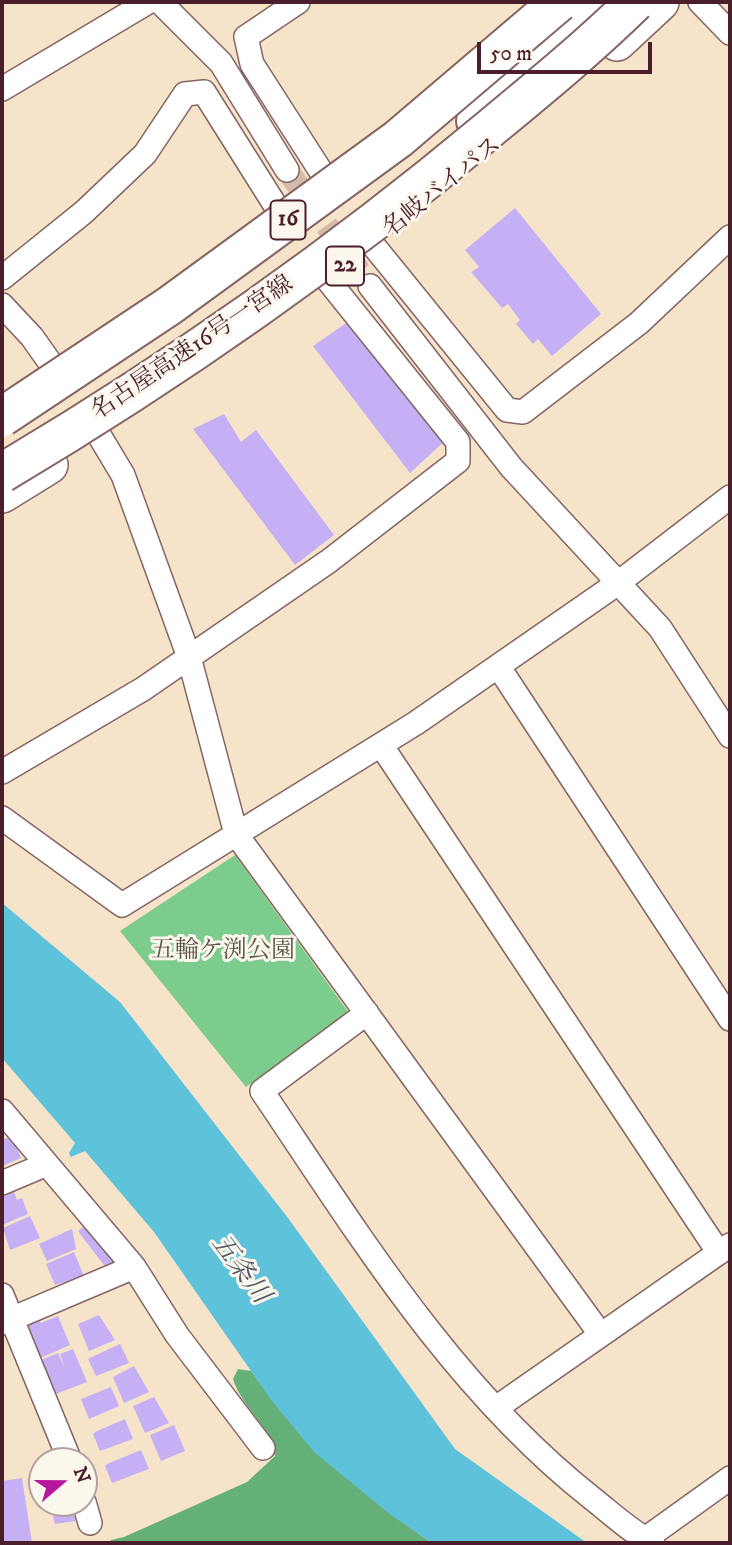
<!DOCTYPE html>
<html>
<head>
<meta charset="utf-8">
<style>
	body { margin:0 }
	#map { position:relative; width:732px; height:1545px; overflow:hidden; background:#f5e3ca; font-family:"IM FELL DW Pica",serif }
	canvas { display:block }
	.frame { position:absolute; inset:0; border:4px solid #4a1f2b; pointer-events:none }
	.north { position:absolute; left:28px; top:1447px; width:70px; height:70px; box-sizing:border-box; background:#fbf7ec; border:2px solid #b4a19f; border-radius:50%; rotate:70deg; font-size:19px; font-weight:700; line-height:28px; text-align:center; color:#4a1f2b }
	.north::after { content:''; display:block; margin:auto; width:24px; height:32px; background:#b5179e; clip-path:polygon(50% 0,100% 100%,50% 72%,0 100%) }
	.scale { position:absolute; left:477px; top:42px; width:175px; height:32px; box-sizing:border-box; border:4px solid #4a1f2b; border-top:0; padding-left:9px; font-size:21px; line-height:24px; white-space:nowrap; color:#4a1f2b; -webkit-text-stroke:5px #fbf7ec; paint-order:stroke }
</style>
</head>
<body>
<div id="map">
<canvas width="732" height="1545"></canvas>
<div class="frame"></div>
<div class="north">N</div>
<div class="scale">50 m</div>
</div>
<script>
const ctx = document.querySelector('canvas').getContext('2d');
ctx.lineJoin = 'round';
function fill(path, color) { ctx.fillStyle = color; ctx.fill(path, 'evenodd'); }
function trace(path, color, width, dash) { ctx.strokeStyle = color; ctx.lineWidth = width; ctx.lineCap = dash ? 'butt' : 'round'; ctx.setLineDash(dash || []); ctx.stroke(path); }
function write(font, color, halo, rows, align = 'center') {
  ctx.font = font + ' "IM FELL DW Pica","Noto Serif JP",serif'; ctx.lineWidth = 6; ctx.setLineDash([]); ctx.textBaseline = 'middle'; ctx.strokeStyle = halo; ctx.fillStyle = color; for (const [text, x, y, turn = 0] of rows) {
    ctx.save(); ctx.translate(x, y); ctx.rotate((+turn || 0) * Math.PI / 180); ctx.textAlign = isNaN(turn) ? turn : align; if (halo) ctx.strokeText(text, 0, 0); ctx.fillText(text, 0, 0); ctx.restore();
  }
}
const green = new Path2D(`
	M235,855L349,1013L246,1087L120,931Z`);
const forest = new Path2D(`
	M238,1369L251,1371C293,1431 371,1502 432,1543H109L111,1540L124,1537L247,1482L275,1456C271,1426 242,1408 233,1379Z`);
const water = new Path2D(`
	M2,903L120,1002L288,1218L455,1449L587,1543H432L391,1515L314,1452L272,1401L154,1232L85,1151L71,1157L69,1153L75,1143L2,1058Z`);
const building = new Path2D(`
	M515,208L601,314L552,356L538,339L533,344L516,324L520,320L508,304L502,308L471,272L479,267L465,250Z
	M352,319L447,439L410,473L313,346Z
	M224,414L241,442L256,430L334,535L295,565L193,429Z
	M12,1136L21,1158L2,1166V1140Z
	M14,1192L17,1200L22,1198L28,1214L2,1225V1197Z
	M30,1216L40,1238L10,1250L3,1228Z
	M90,1222L118,1258L106,1268L78,1231Z
	M72,1229L76,1249L47,1261L39,1244Z
	M74,1252L84,1276L55,1285L46,1264Z
	M99,1315L115,1340L89,1351L78,1324Z
	M58,1316L70,1345L38,1359L26,1329L29,1323L39,1319L41,1323Z
	M120,1344L129,1363L96,1376L88,1359Z
	M73,1349L87,1382L53,1395L39,1361L58,1353L65,1369L60,1354Z
	M134,1366L149,1392L124,1403L113,1377Z
	M111,1387L119,1406L89,1419L81,1399Z
	M154,1397L169,1423L145,1433L133,1406Z
	M125,1419L133,1439L100,1451L93,1434L95,1432Z
	M174,1425L185,1451L161,1461L150,1435Z
	M141,1450L149,1469L112,1483L105,1466L107,1464Z
	M22,1478L32,1543H2V1481Z
	M74,1513L75,1521L55,1524L53,1516Z`);
const minorTunnel = new Path2D(`
	M287,170L370,286`);
const minor = new Path2D(`
	M160,2L221,63L287,170
	M298,2L246,37L252,64L329,184
	M700,2L730,33
	M2,89L148,2
	M373,245L507,410L523,412L639,323L730,237
	M2,278L84,212L145,154L185,94L204,92L282,216
	M370,286L511,467L660,628L730,736
	M2,305L32,337L56,371
	M99,435L123,475L189,657L236,834L601,1335
	M498,666L730,1019
	M381,745L719,1253
	M2,772L143,689L329,561L458,461V442L327,279
	M2,818L122,905L416,723L618,583L730,497
	M367,1013L262,1091C359,1235 454,1390 593,1499C612,1514 631,1532 653,1543
	M2,1111L134,1267L177,1335L263,1448
	M2,1183L47,1164
	M2,1295L70,1461
	M2,1323L134,1267
	M496,1408L730,1245
	M84,1502L90,1523
	M645,1539L730,1478`);
const trunk = new Path2D(`
	M617,42L660,2
	M2,494L49,465`);
const motorway = new Path2D(`
	M476,121L602,2`);
const motorwayBridge = new Path2D(`
	M2,417L169,306L398,139L559,2
	M2,473C172,372 335,258 487,131C538,89 588,48 635,2`);
const shields = [
	[288,220,35],
	[345,266,38]
];
const shieldNames = [
	["16",288,220],
	["22",345,266]
];
const streetNames = [
	["名岐バイパス",443,188,-39],
	["名古屋高速16号一宮線",193,349,-34]
];
const parkNames = [
	["五輪ケ渕公園",223,952]
];
const waterNames = [
	["五条川",239,1270,53]
];
fill(green, '#7ccc8e');
fill(forest, '#65b079');
fill(water, '#5ec2db');
fill(building, '#c6b0f5');
trace(minorTunnel, '#d3bcaa', 23, [23, 11]);
trace(minor, '#866463', 26);
trace(trunk, '#866463', 40);
trace(motorway, '#866463', 42);
trace(minor, '#fff', 23);
trace(trunk, '#fff', 37);
trace(motorway, '#fff', 38);
trace(motorwayBridge, '#866463', 42, []);
trace(motorwayBridge, '#fff', 38);
for (const [x, y, w] of shields) { const box = new Path2D(); box.roundRect(x - w / 2, y - 19.5, w, 39, 5); ctx.fillStyle = '#fbf7ec'; ctx.fill(box); trace(box, '#4a1f2b', 2); }
write('bold 23px', '#4a1f2b', null, shieldNames);
write('24px', '#4a1f2b', '#fbf7ec', streetNames);
write('24px', '#595349', '#fbf7ec', parkNames);
write('italic 26px', '#515869', '#fbf7ec', waterNames);
</script>
</body>
</html>
